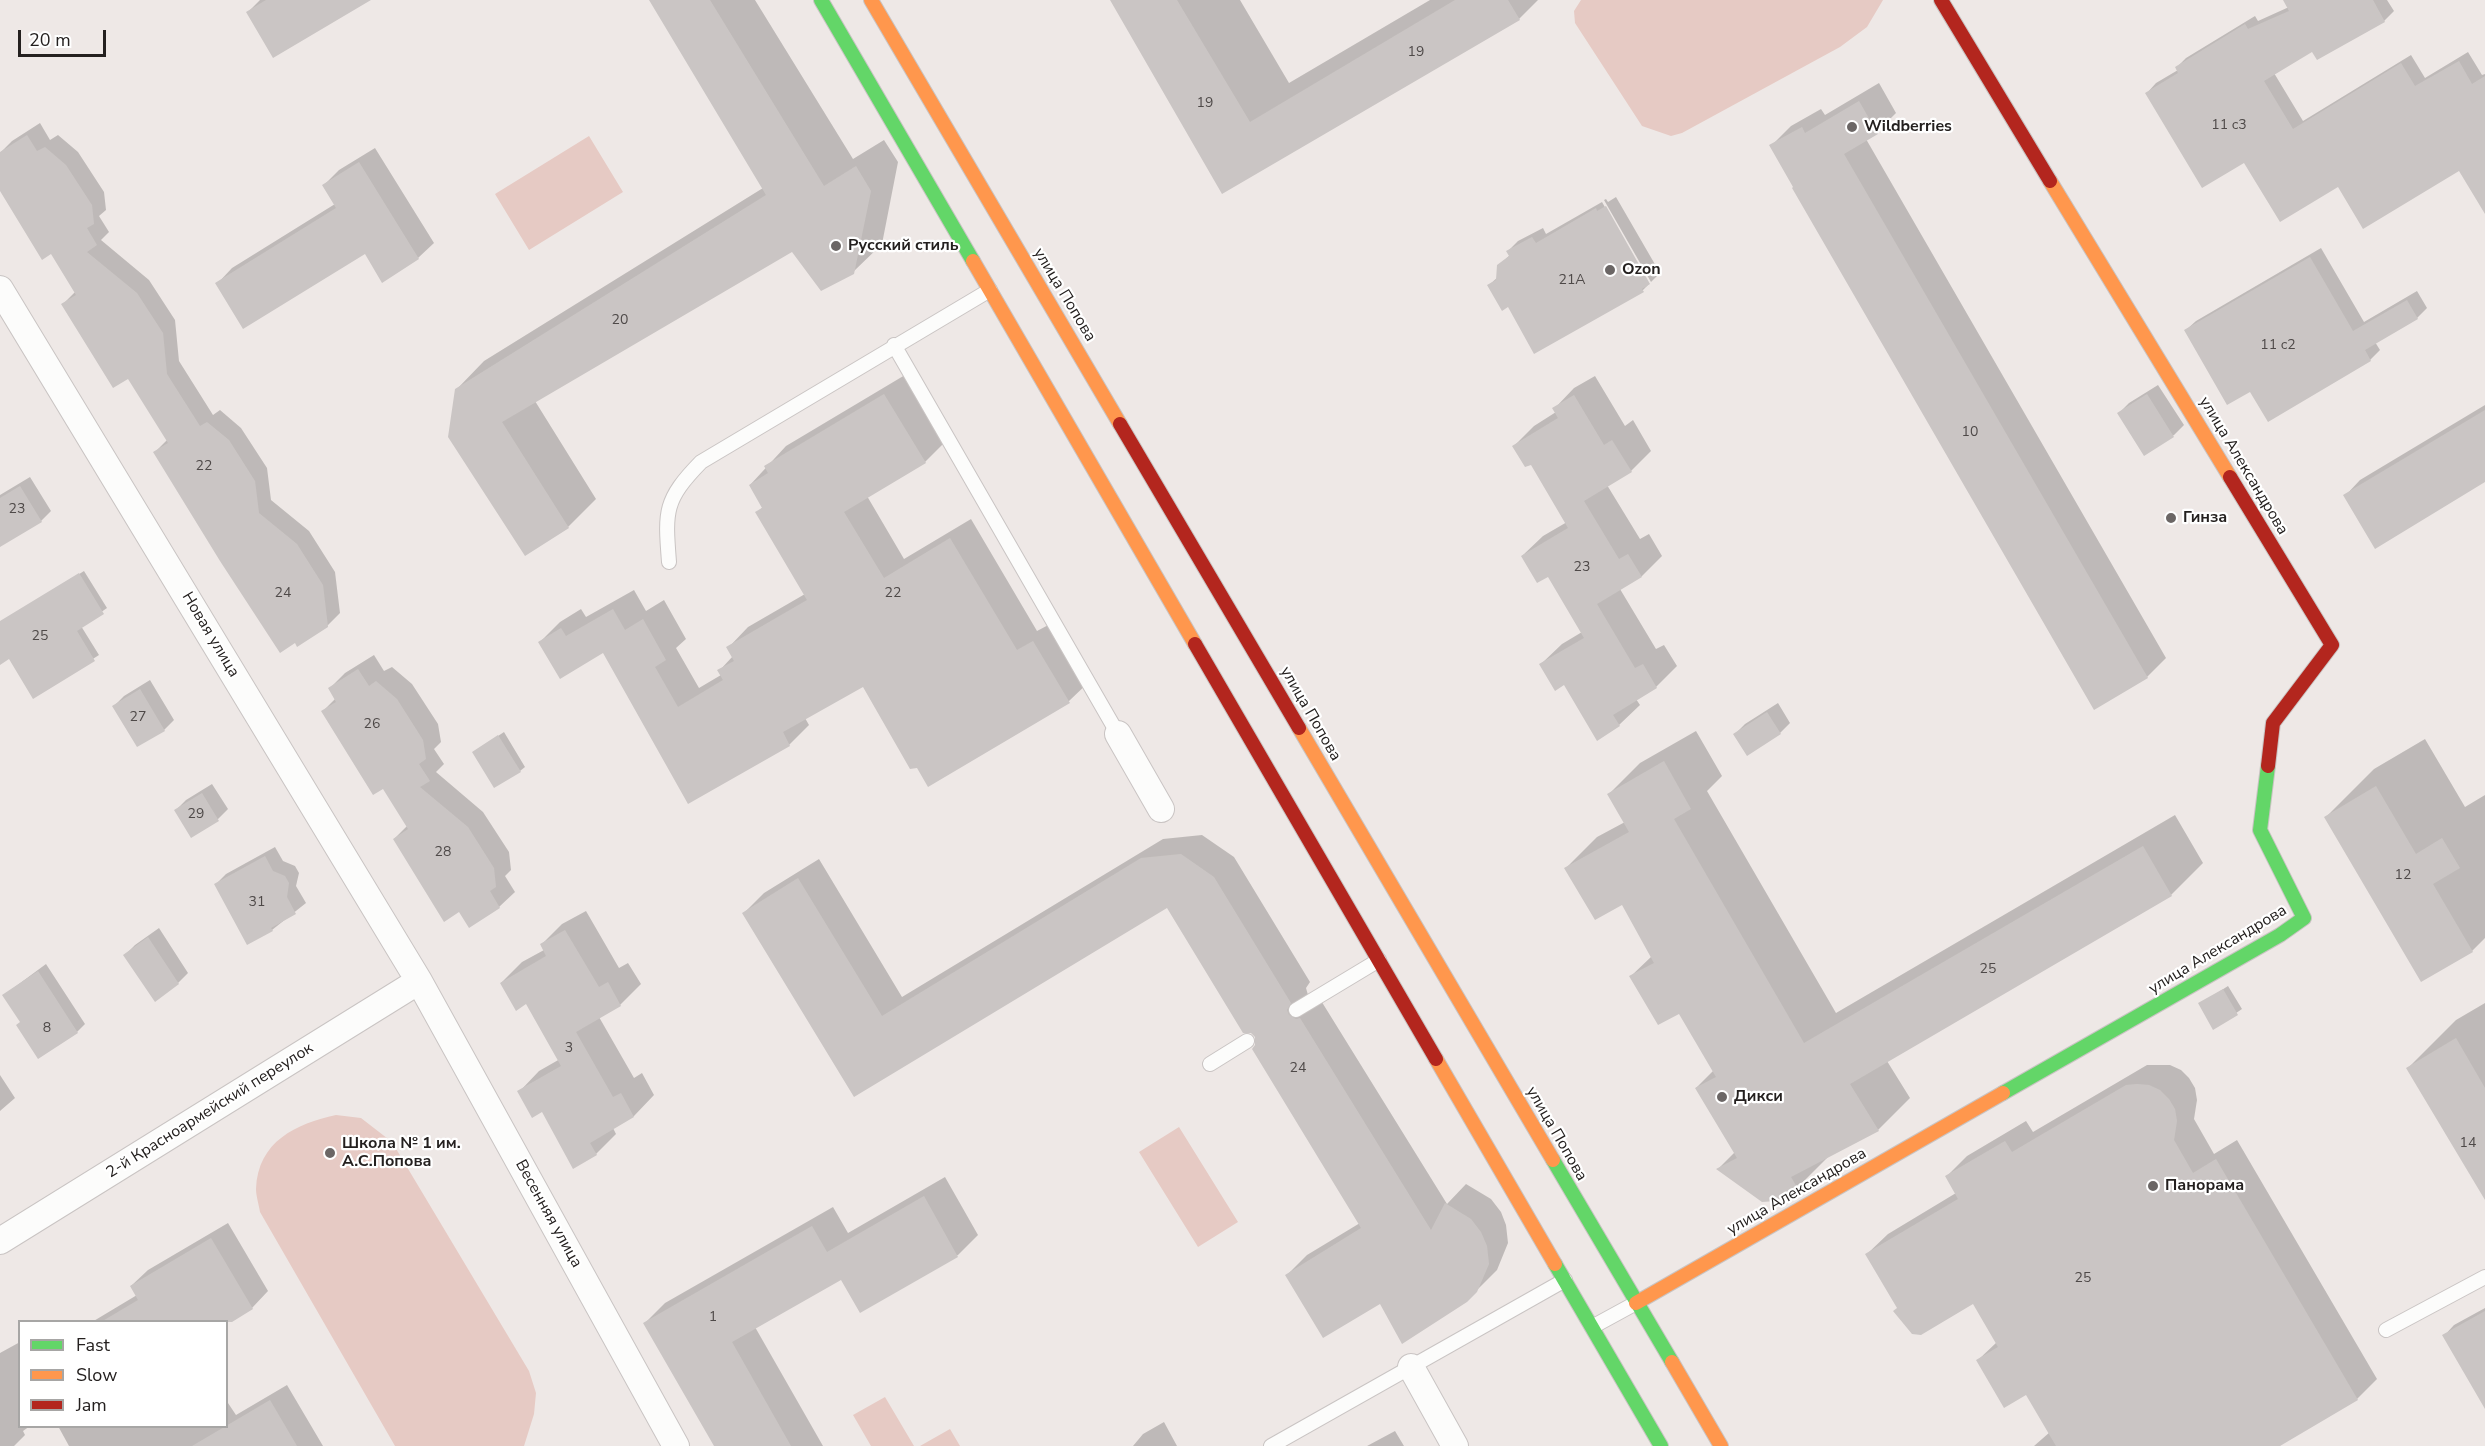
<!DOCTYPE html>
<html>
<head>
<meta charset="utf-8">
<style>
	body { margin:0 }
	#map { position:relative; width:2485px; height:1446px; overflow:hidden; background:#eee8e6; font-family:"Nunito Sans",sans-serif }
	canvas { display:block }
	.legend { position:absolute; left:18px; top:1320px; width:210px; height:108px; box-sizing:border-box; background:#fff; border:2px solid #a7a6a5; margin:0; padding:8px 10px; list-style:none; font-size:18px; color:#24201f }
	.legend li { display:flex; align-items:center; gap:12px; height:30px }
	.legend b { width:30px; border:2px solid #a7a6a5 }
	.scale { position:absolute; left:18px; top:30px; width:88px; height:27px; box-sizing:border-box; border:3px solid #24201f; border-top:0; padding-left:8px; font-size:18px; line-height:21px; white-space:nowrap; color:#24201f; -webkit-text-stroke:4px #fff; paint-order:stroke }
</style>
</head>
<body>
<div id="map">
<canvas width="2485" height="1446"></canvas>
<ul class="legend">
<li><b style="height:8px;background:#63d668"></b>Fast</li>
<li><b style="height:8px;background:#ff974d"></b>Slow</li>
<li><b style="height:8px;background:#b3261e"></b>Jam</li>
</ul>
<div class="scale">20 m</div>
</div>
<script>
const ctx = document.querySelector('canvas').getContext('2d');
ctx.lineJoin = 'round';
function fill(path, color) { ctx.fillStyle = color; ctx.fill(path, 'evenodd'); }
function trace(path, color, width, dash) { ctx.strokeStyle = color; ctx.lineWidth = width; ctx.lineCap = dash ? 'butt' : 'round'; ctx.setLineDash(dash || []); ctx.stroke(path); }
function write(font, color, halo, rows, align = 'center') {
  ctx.font = font + ' "Nunito Sans",sans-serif'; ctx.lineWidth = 4.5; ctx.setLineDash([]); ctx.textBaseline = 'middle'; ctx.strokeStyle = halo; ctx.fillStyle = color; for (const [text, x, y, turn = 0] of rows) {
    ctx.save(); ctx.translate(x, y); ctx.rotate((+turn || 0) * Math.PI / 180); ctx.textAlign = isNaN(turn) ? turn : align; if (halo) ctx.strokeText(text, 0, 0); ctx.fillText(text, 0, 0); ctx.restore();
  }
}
const green = new Path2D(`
	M1581,0H1883L1867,27L1840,47L1682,133L1671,136L1642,126L1575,23L1574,11Z
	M589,136L623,192L529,250L495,194Z
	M336,1115L361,1118L392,1142L529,1371L536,1393L534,1414L524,1446H395L260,1212C259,1205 256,1196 256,1189C258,1141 296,1124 336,1115Z
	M1179,1127L1238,1222L1198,1247L1139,1152Z
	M885,1397L914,1446H871L853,1415Z
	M950,1429L960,1446H920Z`);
const shadow = new Path2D(`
	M260,0H368L248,12Z
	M651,0H755L853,159L884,140L898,162L882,244L853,272L793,250L535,401L596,499L568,527L456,390L484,361L763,188Z
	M1111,0H1240L1289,83L1430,0H1538L1519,19L1222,192Z
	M2285,0H2387L2394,11L2384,21L2317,58L2313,50L2274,73L2303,121L2411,55L2425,78L2468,52L2482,75L2485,74V211L2460,168L2338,185L2245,160L2147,93L2156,83L2178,70L2177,67L2186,58L2255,16L2258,21L2289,7Z
	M1879,83L1896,113L1877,132L1866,139L2166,658L2147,677L1795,187L1771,146L1791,126L1821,109L1825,115Z
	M40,123L50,140L58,135L78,152L104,192L106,210L99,216L109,232L101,240L149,280L175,320L179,361L213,415L220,410L241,428L267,468L271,500L309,531L335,572L340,613L327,626L154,453L167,440L129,376L63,304L76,291L52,252L0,189V153L12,141Z
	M375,148L434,243L418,258L365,252L217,284L232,268L335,204L324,185L339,170Z
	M1616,197L1660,273L1643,290L1508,305L1489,285L1498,277V266L1510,255L1508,251L1518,241L1543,228L1546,234L1602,202L1649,284L1651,282L1604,200L1606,199L1608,202Z
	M2321,248L2364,322L2417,291L2427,308L2417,318L2375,342L2380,350L2370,360L2251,390L2186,330L2196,321Z
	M905,375L945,442L925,462L867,496L904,559L971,519L1037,631L1054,622L1090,681L1069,701L929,785L863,685L805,718L809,725L789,745L689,801L603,651L540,642L560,622L581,609L586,617L634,590L646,611L664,600L686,639L676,648L699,688L721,675L719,671L733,656L728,648L748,627L805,594L757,512L763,507L750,485L786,446Z
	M1595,376L1625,426L1633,420L1651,451L1631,471L1607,485L1640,539L1649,534L1662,556L1642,576L1620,589L1656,649L1664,645L1677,666L1656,687L1636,699L1640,705L1619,725L1541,664L1562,644L1582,632L1548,575L1522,556L1543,536L1567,522L1531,463L1514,446L1534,426L1556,412L1554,409L1574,388Z
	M2158,385L2184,425L2174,435L2145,454L2119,413L2129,403Z
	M2485,405V480L2345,496L2360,480Z
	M30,477L51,511L41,521L0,546V495Z
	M84,571L107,608L81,626L99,655L34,697L10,657L0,663V624Z
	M374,655L384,671L392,667L412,684L438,724L441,742L434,749L444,764L436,772L483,812L509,852L511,870L505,876L515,892L499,907L460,910L394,839L407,826L383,787L323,711L336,698L330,688L345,673Z
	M150,680L174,720L164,730L114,706L124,696Z
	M1778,703L1790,723L1780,733L1747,754L1735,734L1745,724Z
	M1696,731L1722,776L1707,791L1836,1013L2175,815L2203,863L2171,895L1887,1061L1910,1098L1878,1130L1830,1155L1797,1188L1776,1200L1718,1169L1735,1152L1696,1088L1714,1070L1680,1012L1631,976L1652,956L1623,903L1566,868L1597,837L1625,822L1609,794L1640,763Z
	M504,732L525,767L520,771L474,752Z
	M2425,739L2465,807L2485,795V938L2472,951L2326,817L2374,769Z
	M212,784L228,809L218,819L191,836L176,810L186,800Z
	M1202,835L1234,857L1310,982L1306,988L1308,995L1320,999L1447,1204L1466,1184L1491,1199L1501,1212L1506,1225L1508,1243L1497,1270L1466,1301L1380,1302L1287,1275L1307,1255L1360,1223L1257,1045L1256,1036L1167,906L855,1095L744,913L764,893L819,859L902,997L1163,839Z
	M275,847L283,861L295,866L299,873L296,886L306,903L272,930L216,884L226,874Z
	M586,911L619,968L628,963L641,984L620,1005L599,1017L634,1078L642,1073L654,1095L634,1116L613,1128L616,1134L596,1154L519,1092L539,1071L560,1059L527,1002L501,983L522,962L544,950L541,945L562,924Z
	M159,928L188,973L178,983L125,955L135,945Z
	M46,964L85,1024L77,1032L4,995Z
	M2228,986L2242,1009L2214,1028L2200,1004Z
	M2485,1003V1198L2408,1068L2456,1020Z
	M2147,1065H2170L2181,1070L2189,1078L2195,1088L2197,1100L2194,1119L2214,1154L2237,1140L2377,1379L2357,1399L2277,1446H2034L2050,1432L2027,1393L1978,1360L1997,1342L1973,1302L1898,1307L1867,1254L1888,1234L1956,1193L1947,1176L1967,1156L2026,1121L2033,1132Z
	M0,1075L15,1098L0,1111Z
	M945,1177L978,1235L958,1255L861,1311L841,1278L755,1327L823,1446H715L645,1323L665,1303L833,1207L848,1233Z
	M228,1223L268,1291L252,1308L226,1323L92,1322L137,1295L131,1286L148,1270Z
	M2485,1308V1405L2444,1336L2454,1325Z
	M20,1342V1426H30L23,1431L25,1435L14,1446H0V1353Z
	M287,1385L323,1446H69L58,1426H226V1400L236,1415Z
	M1164,1422L1177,1446H1133L1143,1434Z
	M1395,1431L1404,1446H1367Z`);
const building = new Path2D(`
	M266,0H371L273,58L246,12Z
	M649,0H710L824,186L856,166L871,191L854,274L821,291L792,252L502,422L569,528L525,556L448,437L455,389L766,195Z
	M1110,0H1177L1250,122L1455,0H1508L1520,20L1222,194Z
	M2283,0H2373L2385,22L2317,60L2312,52L2264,81L2293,129L2401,63L2415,86L2459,61L2472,84L2485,76V214L2459,171L2363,229L2338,187L2280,222L2244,163L2202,188L2145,93L2178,73L2175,67L2245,24L2248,29L2289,11Z
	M1859,101L1878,134L1844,154L2148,678L2094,710L1792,188L1793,187L1769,145L1802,127L1805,133Z
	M27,135L37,151L45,147L66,165L92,205L94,224L87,228L97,245L87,252L137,293L163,333L167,374L200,426L207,422L229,440L255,481L259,513L297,544L323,585L328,627L297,647L295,643L280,653L220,561L153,452L168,443L128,379L113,388L61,304L76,295L51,254L42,260L0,191V152Z
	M359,162L419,259L382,283L365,254L243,329L215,283L336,208L322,185Z
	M1606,206L1650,284L1642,289L1644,292L1534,354L1508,307L1502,311L1487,285L1496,280L1497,265L1509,256L1506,251L1532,237L1536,243L1596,208L1597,211Z
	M2310,257L2353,331L2407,300L2418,319L2365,350L2371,361L2268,422L2250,392L2227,405L2184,330Z
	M884,394L926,463L844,512L884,578L950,538L1017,650L1033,641L1070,703L928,787L917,768L910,769L863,687L783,732L790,746L688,804L603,653L560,679L538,642L561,628L566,636L613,609L625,630L643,619L666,660L655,667L678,707L723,680L717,670L734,661L726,647L807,600L755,512L762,508L749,485L768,473L764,466Z
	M2147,394L2174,437L2144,456L2117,413Z
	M1574,395L1604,445L1612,440L1632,472L1584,501L1619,559L1628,554L1642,577L1597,604L1635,668L1643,664L1657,688L1613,715L1620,726L1597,741L1564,685L1555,691L1539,664L1584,638L1548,577L1537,583L1521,556L1568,528L1531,465L1525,467L1512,446L1558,418L1552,408Z
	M2485,410V482L2375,549L2343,495Z
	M20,486L42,522L0,547V498Z
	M79,573L104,614L77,631L95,661L33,699L9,659L0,665V621Z
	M358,669L369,686L376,681L397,699L423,740L426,759L419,764L430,781L420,787L468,827L494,868L496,887L490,891L500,908L469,928L459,912L444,922L393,839L408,829L383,789L373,795L321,711L336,702L328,688Z
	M140,689L165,731L137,747L112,706Z
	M1767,712L1781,734L1747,756L1733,734Z
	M498,735L521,772L494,788L472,752Z
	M1664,761L1691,809L1674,819L1804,1043L2143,846L2172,896L1850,1084L1879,1131L1791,1177L1798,1189L1776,1201L1762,1202L1716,1169L1737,1158L1695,1088L1716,1077L1679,1014L1658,1025L1629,976L1654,963L1622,905L1595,920L1564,868L1629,832L1607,794Z
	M2376,786L2416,854L2442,838L2460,868L2433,884L2473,952L2421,982L2324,817Z
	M202,793L219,821L191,838L174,810Z
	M1181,854L1214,877L1291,1003L1287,1010L1289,1015L1296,1019L1300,1018L1431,1230L1445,1203L1471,1219L1481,1232L1487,1246L1489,1264L1477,1292L1467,1302L1402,1344L1380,1304L1323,1338L1285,1275L1361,1228L1252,1049L1255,1045V1037L1251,1033H1243L1167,908L854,1097L742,913L798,878L882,1016L1141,858Z
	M265,856L273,871L285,876L289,883L287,897L296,914L271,928L273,931L247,945L214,884Z
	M565,930L599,987L608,982L621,1006L576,1032L613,1097L621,1093L634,1117L590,1143L597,1155L573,1169L542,1112L532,1118L517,1091L561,1066L526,1004L516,1011L500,983L546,956L540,944Z
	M148,937L179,984L155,1002L123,955Z
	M38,971L78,1033L38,1059L16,1025L20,1022L2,995Z
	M2223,989L2238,1015L2213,1030L2198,1003Z
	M2456,1038L2485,1088V1200L2406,1068Z
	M2137,1084L2149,1085L2160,1090L2169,1099L2175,1109L2177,1121L2174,1140L2193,1173L2216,1159L2358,1400L2280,1446H2056L2026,1395L2004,1408L1976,1360L1998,1347L1973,1304L1921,1335L1912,1334L1893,1311L1897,1308L1865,1254L1958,1199L1945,1176L2005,1141L2012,1152L2126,1085Z
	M924,1196L958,1257L860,1313L841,1280L732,1342L791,1446H714L643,1323L812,1226L827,1252Z
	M211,1238L253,1309L232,1322H101L138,1300L130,1286Z
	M2485,1311V1409L2442,1335Z
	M270,1400L297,1446H192L226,1426Z`);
const lane = new Path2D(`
	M894,345L1118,734
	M669,562C665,511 664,500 701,462L990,290
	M1296,1010L1379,960
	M1210,1064L1247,1041
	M1592,1327L1636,1303
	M2386,1330L2485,1277
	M1271,1446L1565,1280`);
const street = new Path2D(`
	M0,289L419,981L676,1446
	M1118,734L1161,809
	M0,1241L419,981
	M1411,1367L1455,1446`);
const fast = new Path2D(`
	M821,0L973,261
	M2003,1093L2280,935L2304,918L2260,830L2268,766
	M1553,1160L1672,1362
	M1555,1264L1661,1446`);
const slow = new Path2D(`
	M871,0L1120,424
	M2050,181L2230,477
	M973,261L1195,644
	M1299,728L1553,1160
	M1436,1059L1555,1264
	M1636,1303L2003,1093
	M1672,1362L1721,1446`);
const jam = new Path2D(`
	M1941,0L2050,181
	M1120,424L1299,728
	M2230,477L2332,645L2273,723L2268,766
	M1195,644L1436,1059`);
const markers = [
	[1852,127,6,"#6b6665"],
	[836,246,6,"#6b6665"],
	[1610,270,6,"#6b6665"],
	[2171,518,6,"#6b6665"],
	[1722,1097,6,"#6b6665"],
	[330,1153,6,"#6b6665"],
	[2153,1186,6,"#6b6665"]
];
const numberNames = [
	["19",1416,53],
	["19",1205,104],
	["11 с3",2229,126],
	["21А",1572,281],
	["20",620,321],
	["11 с2",2278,346],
	["10",1970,433],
	["22",204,467],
	["23",17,510],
	["23",1582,568],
	["24",283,594],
	["22",893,594],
	["25",40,637],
	["27",138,718],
	["26",372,725],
	["29",196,815],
	["28",443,853],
	["12",2403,876],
	["31",257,903],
	["25",1988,970],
	["8",47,1029],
	["3",569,1049],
	["24",1298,1069],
	["14",2468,1144],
	["25",2083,1279],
	["1",713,1318]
];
const poiNames = [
	["Wildberries",1864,127],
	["Русский стиль",848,246],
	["Ozon",1622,270],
	["Гинза",2183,518],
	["Дикси",1734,1097],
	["Школа № 1 им.",342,1144],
	["А.С.Попова",342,1162],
	["Панорама",2165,1186]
];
const streetNames = [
	["улица Попова",1064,295,59],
	["улица Александрова",2243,466,59],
	["Новая улица",210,635,59],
	["улица Попова",1310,714,60],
	["улица Александрова",2218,950,-31],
	["2-й Красноармейский переулок",210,1111,-32],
	["улица Попова",1556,1134,60],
	["улица Александрова",1797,1192,-30],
	["Весенняя улица",548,1214,61]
];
fill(green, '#e6cac4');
fill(shadow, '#0003');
fill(building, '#cac5c4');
trace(lane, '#c9c4c3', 16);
trace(street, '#c9c4c3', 28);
trace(fast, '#c9c4c3', 16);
trace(slow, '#c9c4c3', 16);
trace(jam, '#c9c4c3', 16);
trace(lane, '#fcfcfb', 14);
trace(street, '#fcfcfb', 26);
trace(fast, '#63d668', 14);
trace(slow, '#ff974d', 14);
trace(jam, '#b3261e', 14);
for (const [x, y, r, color] of markers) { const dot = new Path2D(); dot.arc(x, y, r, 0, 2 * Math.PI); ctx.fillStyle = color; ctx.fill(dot); trace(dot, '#fff', 2); }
write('14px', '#4e4948', null, numberNames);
write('bold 16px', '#24201f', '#fff', poiNames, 'left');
write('16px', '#24201f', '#fff', streetNames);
</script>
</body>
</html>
